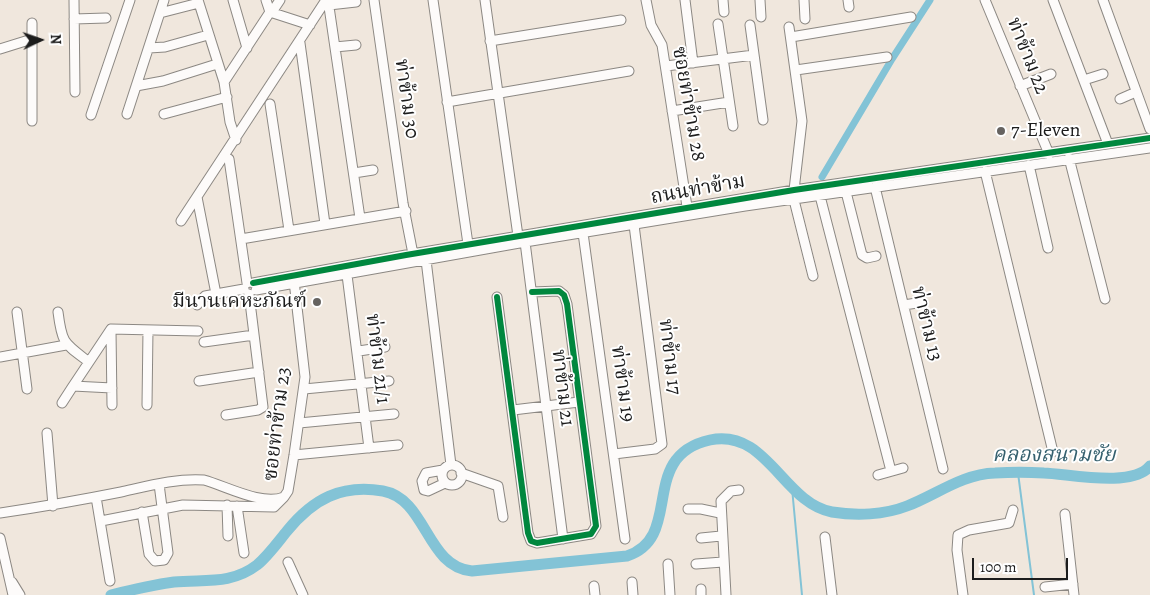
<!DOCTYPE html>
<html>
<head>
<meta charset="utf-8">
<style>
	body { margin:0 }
	#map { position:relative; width:1150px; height:595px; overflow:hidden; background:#f0e7dd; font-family:Alegreya,serif }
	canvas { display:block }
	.north { position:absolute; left:15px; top:15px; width:50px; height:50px; -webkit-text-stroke:4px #fff; paint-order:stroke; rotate:87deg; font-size:14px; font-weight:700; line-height:20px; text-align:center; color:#1c1c1c }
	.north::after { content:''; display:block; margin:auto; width:18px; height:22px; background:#1c1c1c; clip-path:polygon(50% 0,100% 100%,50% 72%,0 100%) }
	.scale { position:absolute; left:972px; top:558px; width:96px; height:22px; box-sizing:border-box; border:2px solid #1c1c1c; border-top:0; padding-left:6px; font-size:15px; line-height:18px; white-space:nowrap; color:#1c1c1c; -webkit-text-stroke:4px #fff; paint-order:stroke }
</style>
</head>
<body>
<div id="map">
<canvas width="1150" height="595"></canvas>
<div class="north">N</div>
<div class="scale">100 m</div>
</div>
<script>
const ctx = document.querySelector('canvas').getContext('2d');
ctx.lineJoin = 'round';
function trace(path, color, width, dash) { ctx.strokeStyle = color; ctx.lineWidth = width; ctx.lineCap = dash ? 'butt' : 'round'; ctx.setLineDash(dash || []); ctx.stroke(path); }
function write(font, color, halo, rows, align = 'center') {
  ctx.font = font + ' Alegreya,"Noto Serif Thai",serif'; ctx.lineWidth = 4; ctx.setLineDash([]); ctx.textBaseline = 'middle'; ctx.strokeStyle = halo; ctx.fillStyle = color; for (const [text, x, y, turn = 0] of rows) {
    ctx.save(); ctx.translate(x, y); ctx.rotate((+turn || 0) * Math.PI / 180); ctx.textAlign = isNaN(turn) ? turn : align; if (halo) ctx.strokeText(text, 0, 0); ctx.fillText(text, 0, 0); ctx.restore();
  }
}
const stream = new Path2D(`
	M1018,473L1034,595
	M792,488L802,595`);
const canal = new Path2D(`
	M822,177L892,59L930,0`);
const river = new Path2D(`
	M111,595C131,590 152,585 174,582C204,579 231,585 257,565C268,556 278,542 287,531C313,499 341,484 383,491C427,499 426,567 472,571L627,556C685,537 637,456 710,440C767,428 783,503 832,512C856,516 884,515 907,506C936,495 962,474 995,473C1011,472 1028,472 1044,473C1070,474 1132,488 1150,466`);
const minor = new Path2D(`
	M74,0L75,92
	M198,0L224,82L230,122L236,140
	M233,0L247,48
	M328,0L360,218
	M374,0L403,203L413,254
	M433,0L468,244
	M485,0L518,236
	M646,0L651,25L662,45L688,213
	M685,0L693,63
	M723,0L724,12
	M760,0L761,17
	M804,0L805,19
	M848,0L849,7
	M985,0L1049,154
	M1053,0L1108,144
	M1103,0L1150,129
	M329,5L356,2
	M270,12L310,25
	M272,12L280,0
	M160,13L199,3
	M74,19L106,18
	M718,24L733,126
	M750,25L763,120
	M789,27L802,121L794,190
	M791,37L911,17
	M490,41L621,20
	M300,43L325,224
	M335,47L356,45
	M149,48L165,47L208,35
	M0,49L32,39
	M666,66L754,55
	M796,70L887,57
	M1084,80L1103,74
	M224,82L270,12L266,0
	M136,86L163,81L217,64
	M1020,86L1051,74
	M1120,99L1136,92
	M447,102L629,71
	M270,104L289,230
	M672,111L729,102
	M127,114L164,0
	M164,114L227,97
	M91,115L130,0
	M32,121V23
	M1069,158L1105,299
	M229,159L247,283
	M1029,165L1048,248
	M985,171L1053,452
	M354,173L373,170
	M875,187L943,469
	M846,192L862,255L867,258L876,256
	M820,196L891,471
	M197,197L216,294L244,289
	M794,200L813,276
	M181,221L326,0
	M583,233L625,539
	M241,239L406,211
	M525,242L563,539
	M426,260L451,465
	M347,275L369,448
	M253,283L406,255L794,190L1150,138
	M256,290L525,242L745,206L1150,148
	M497,297L528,533L531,541L537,543L591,534L596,526L567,304L564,295L559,291L532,292
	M197,305L205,296L216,294
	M904,305L923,302
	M17,312L27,389
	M58,312C62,344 64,343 89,362
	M111,329L73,386L112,388
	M111,329L198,331
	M111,330L112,405
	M204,342L254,335
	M359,351L385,347
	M0,357L66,345
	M199,381L259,372
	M304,389L389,381
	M62,403L73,386
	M147,405L148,330
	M513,410L579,402
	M226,415L258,410L263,407L249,294
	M299,423L394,414
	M47,433L53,506
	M614,454L655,449L662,444L634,225
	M294,455L398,445
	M442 475a10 10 0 1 1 20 0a10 10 0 1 1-20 0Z
	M443,470L426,473L422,481L424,490L428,491L445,483
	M461,473L498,486L503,517
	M878,475L903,468
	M96,497L110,581
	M227,505L228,536
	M237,506L244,553
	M688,509H701L720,513
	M142,512L149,554L155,561L164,560L168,553L159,484
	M0,513C41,507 81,500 121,492C148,486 177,478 204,480C226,486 262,506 284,497L288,491L294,455L305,377L294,281
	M1065,514L1074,595
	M101,521L183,505L274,507L284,497
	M825,537L832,595
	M0,538L13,595
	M701,538L721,536
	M288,562L303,595
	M668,564L670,595
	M696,564L723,562
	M12,582L20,595
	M632,582L633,595
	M594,586L595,595
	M1045,587L1073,584
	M701,589V595
	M726,595L721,501L731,491L739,490
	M963,595L957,550L958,535L969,530L1009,523L1013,510`);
const cycleway = new Path2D(`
	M253,283L406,255L794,190L1150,138
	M497,297L528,533L531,541L537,543L591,534L596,526L567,304L564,295L559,291L532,292`);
const markers = [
	[1001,131,5,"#666360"],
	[317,302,5,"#666360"]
];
const streetNames = [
	["ท่าข้าม 22",1027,56,68],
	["ท่าข้าม 30",406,99,82],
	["ซอยท่าข้าม 28",688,104,80],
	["ถนนท่าข้าม",698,190,-10],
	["ท่าข้าม 13",926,324,76],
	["ท่าข้าม 17",669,357,83],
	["ท่าข้าม 21/1",377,359,83],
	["ท่าข้าม 19",622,384,82],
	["ท่าข้าม 21",562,388,83],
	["ซอยท่าข้าม 23",278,424,-83]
];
const poiNames = [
	["7-Eleven",1011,131],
	["มีนานเคหะภัณฑ์",307,302,"right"]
];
const waterNames = [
	["คลองสนามชัย",1054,456]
];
trace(stream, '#83c3d6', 2);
trace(canal, '#83c3d6', 7);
trace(river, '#83c3d6', 11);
trace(minor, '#8c8883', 11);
trace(minor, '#fdfbfa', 9);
trace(cycleway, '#00873e', 6);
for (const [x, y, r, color] of markers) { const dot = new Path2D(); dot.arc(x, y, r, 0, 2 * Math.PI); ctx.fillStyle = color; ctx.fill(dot); trace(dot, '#fff', 2); }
write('20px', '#1c1c1c', '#fff', streetNames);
write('20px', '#1c1c1c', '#fff', poiNames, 'left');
write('italic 21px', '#35606e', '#fff', waterNames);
</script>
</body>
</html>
